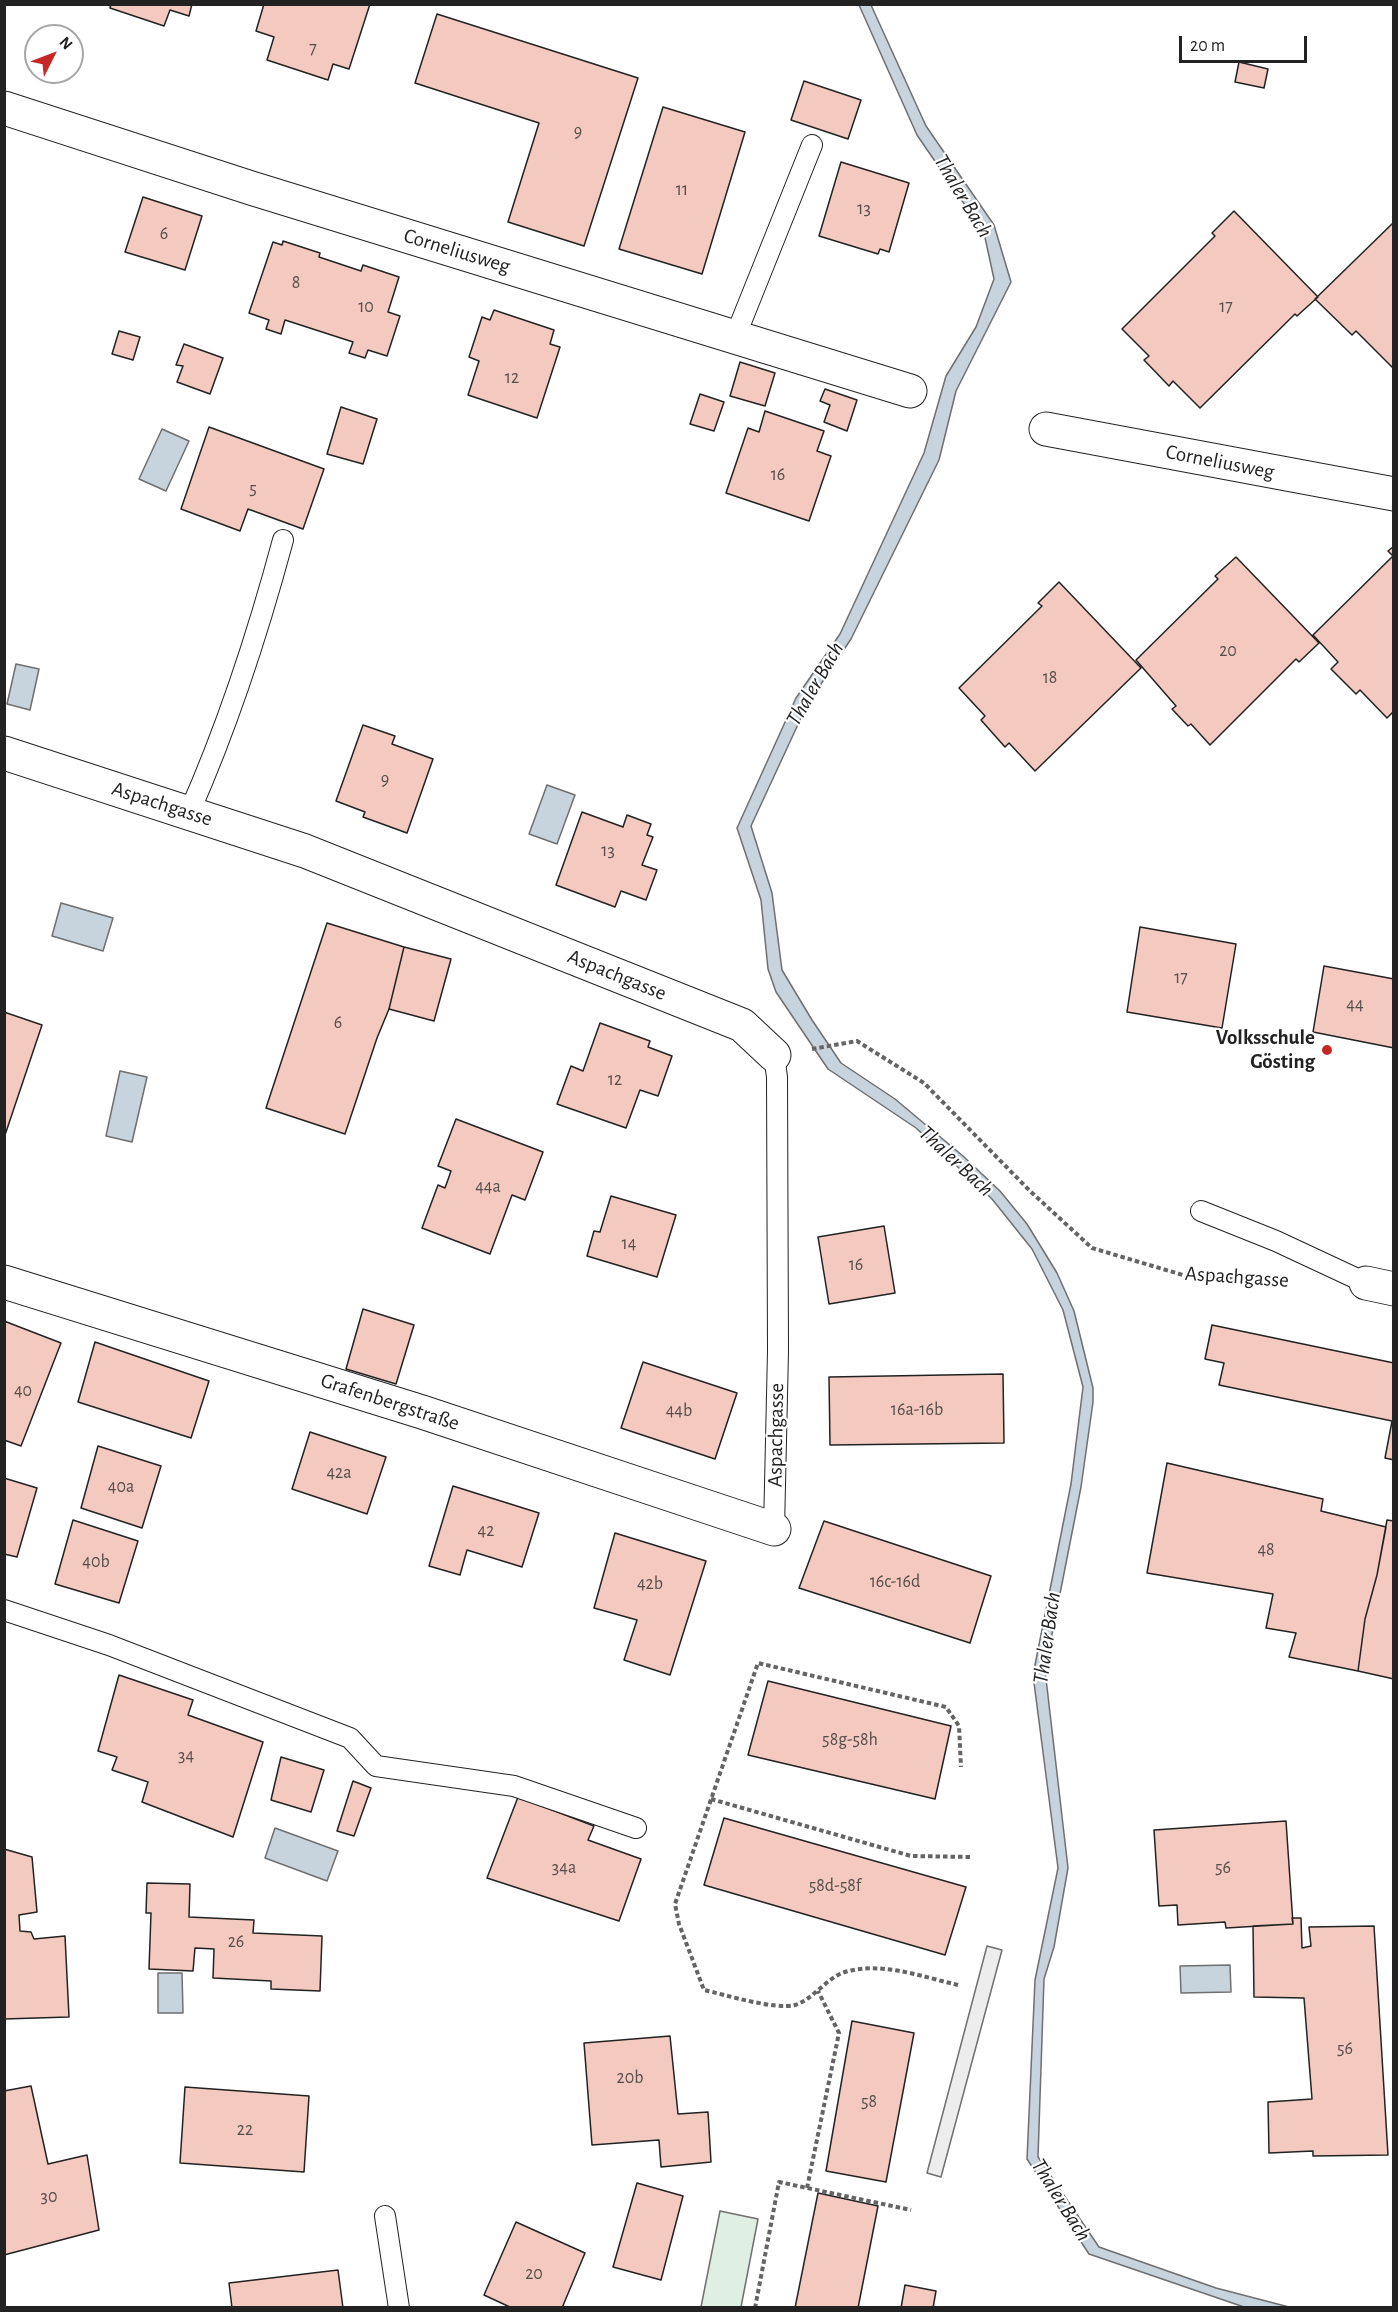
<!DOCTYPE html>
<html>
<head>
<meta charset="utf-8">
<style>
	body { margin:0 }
	#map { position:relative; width:1398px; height:2312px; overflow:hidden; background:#fff; font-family:"Alegreya Sans",sans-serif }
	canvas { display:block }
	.frame { position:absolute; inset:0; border:6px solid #222; pointer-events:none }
	.north { position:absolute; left:24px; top:24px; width:60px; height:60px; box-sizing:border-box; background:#fff; border:2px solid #a7a7a7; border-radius:50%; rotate:48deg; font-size:16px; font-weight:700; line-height:24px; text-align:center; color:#222 }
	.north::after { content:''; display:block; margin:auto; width:21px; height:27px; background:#c62828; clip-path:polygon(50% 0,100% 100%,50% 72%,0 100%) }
	.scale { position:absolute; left:1179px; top:36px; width:128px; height:27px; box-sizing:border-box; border:3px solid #222; border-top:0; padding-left:8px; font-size:18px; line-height:21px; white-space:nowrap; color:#222; -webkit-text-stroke:4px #fff; paint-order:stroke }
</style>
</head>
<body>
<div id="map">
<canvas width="1398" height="2312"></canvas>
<div class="frame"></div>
<div class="north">N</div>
<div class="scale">20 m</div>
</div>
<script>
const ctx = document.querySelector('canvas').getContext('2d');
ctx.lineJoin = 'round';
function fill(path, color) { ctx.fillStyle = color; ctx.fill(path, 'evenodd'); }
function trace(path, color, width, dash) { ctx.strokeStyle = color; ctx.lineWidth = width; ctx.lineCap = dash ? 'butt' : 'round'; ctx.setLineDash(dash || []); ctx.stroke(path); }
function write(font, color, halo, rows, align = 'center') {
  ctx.font = font + ' "Alegreya Sans",sans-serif'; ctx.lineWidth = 4.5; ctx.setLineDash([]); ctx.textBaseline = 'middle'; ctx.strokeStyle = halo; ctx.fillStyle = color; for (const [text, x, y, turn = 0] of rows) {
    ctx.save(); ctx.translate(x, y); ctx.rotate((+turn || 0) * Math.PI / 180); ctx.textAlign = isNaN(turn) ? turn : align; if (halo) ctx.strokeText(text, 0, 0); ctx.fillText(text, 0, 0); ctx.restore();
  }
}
const green = new Path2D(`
	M720,2211L758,2219L741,2307H701Z`);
const parking = new Path2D(`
	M987,1946L1002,1950L941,2177L927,2173Z`);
const water = new Path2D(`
	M859,5H871L926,126L994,225L1011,282L956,391L939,460L851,639L807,705L751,826L772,893L782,970L812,1020L841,1063L895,1099L963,1156L1000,1191L1027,1224L1057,1273L1074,1311L1093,1388V1402L1081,1487L1045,1670L1068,1868L1054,1947L1044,1979L1038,2157L1099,2247L1216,2288L1289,2307H1244L1089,2254L1027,2159L1035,1980L1058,1868L1033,1675L1071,1484L1083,1387L1063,1310L1032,1249L992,1199L916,1128L828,1069L776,992L768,969L761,900L737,828L796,698L840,634L924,453L946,376L976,327L994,279L984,233L917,135Z
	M162,429L189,441L166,491L139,479Z
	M16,664L39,669L30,710L7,704Z
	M547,785L575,795L557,844L529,834Z
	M61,903L113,918L103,951L52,936Z
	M120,1071L147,1077L132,1142L106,1136Z
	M275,1828L338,1851L327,1881L265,1858Z
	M1230,1965L1231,1992L1181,1993L1180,1966Z
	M158,1973H182L183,2013H158Z`);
const building = new Path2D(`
	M111,4H192L189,16L170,10L164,26L110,8Z
	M264,4H370L349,69L333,64L328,80L267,60L274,37L256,31Z
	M437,14L638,78L584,246L508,222L539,123L415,83Z
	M1239,62L1268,69L1264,88L1235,82Z
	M804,81L861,100L848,139L791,120Z
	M663,107L745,132L702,274L619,249Z
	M841,162L909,183L889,252L880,249L878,254L819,236Z
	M143,197L202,216L185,270L125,252Z
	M1234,211L1318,297L1297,316L1295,314L1200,408L1173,381L1169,386L1144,360L1149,356L1122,329L1215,236L1212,233Z
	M1394,222V369L1356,331L1352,335L1315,299Z
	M283,241L320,253L319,257L361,271L363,265L399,277L388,312L400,316L387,356L368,350L365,358L349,353L353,342L285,320L281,334L266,329L269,320L249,313L273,242L282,245Z
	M494,310L554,330L550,344L560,347L537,418L468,395L479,361L469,357L482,317L490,320Z
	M119,331L140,337L133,360L112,354Z
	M184,344L223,358L210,394L177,382L183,366L176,365Z
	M740,362L775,373L765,406L730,396Z
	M825,389L857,400L847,431L824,422L830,405L820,401Z
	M700,394L724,402L714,431L690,424Z
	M341,407L377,419L363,464L327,454Z
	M765,411L824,431L817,451L831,456L809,521L726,493L748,428L759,432Z
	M209,427L324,469L303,529L248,509L240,531L181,509Z
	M1394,546V711L1387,718L1360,690L1356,694L1331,669L1338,662L1313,635L1393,556L1388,551Z
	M1236,557L1319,643L1299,662L1296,659L1210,745L1191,724L1188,726L1172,709L1176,706L1136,660L1218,579L1215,576Z
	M1059,582L1141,668L1035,771L1009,743L1005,747L981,720L985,716L959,688L1042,606L1038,603Z
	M363,725L395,736L392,744L433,759L407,833L363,817L365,812L336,801Z
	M582,812L623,827L627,815L651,824L647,835L653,837L642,865L657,870L646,900L621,891L615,907L556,885Z
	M327,923L404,947L389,1009L377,1038L345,1134L266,1108Z
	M1140,927L1236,944L1222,1028L1127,1012Z
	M404,947L451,959L434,1021L389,1009Z
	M1324,966L1394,979V1048L1313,1032Z
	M4,1012L42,1025L4,1138Z
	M600,1023L650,1041L648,1047L672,1056L658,1096L640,1090L626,1128L557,1104L571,1066L583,1071Z
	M456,1119L543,1152L525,1200L512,1195L490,1254L422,1228L438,1185L445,1188L451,1171L438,1166Z
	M611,1196L676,1215L657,1277L587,1256L594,1231L600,1232Z
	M884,1226L895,1293L829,1304L818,1237Z
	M363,1309L414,1325L396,1384L346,1369Z
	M4,1321L61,1343L21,1446L4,1440Z
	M1212,1325L1394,1363V1460L1385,1458L1392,1421L1219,1385L1224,1363L1205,1359Z
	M95,1342L209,1381L191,1438L78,1402Z
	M643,1362L737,1393L715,1459L621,1428Z
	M1003,1374L1004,1443L830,1445L829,1377Z
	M310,1432L386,1457L367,1514L292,1489Z
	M98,1446L161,1466L142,1528L81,1508Z
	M1167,1463L1323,1499L1321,1511L1386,1527L1377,1575L1365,1619L1358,1671L1289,1657L1296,1633L1266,1628L1273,1594L1147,1573Z
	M4,1478L37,1488L17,1557L4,1554Z
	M453,1486L539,1513L522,1567L467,1550L460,1575L429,1566Z
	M73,1520L138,1541L119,1603L55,1584Z
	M1387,1520L1394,1521V1679L1358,1671L1365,1619L1377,1575Z
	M824,1521L991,1576L970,1643L799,1588Z
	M615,1533L706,1561L670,1675L624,1660L637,1620L594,1608Z
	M119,1675L193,1700L188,1715L263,1742L233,1837L142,1802L148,1782L112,1770L117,1757L98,1751Z
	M768,1681L951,1726L935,1799L748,1755Z
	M281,1757L324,1770L311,1812L271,1800Z
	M353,1781L371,1788L354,1836L337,1831Z
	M518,1797L594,1826L588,1840L641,1859L619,1921L487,1878Z
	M724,1818L966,1887L945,1955L704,1885Z
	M1286,1821L1293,1924L1226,1928L1225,1922L1178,1925L1177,1905L1159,1906L1154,1830Z
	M4,1849L32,1857L37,1912L19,1915L20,1931L31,1932L34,1939L65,1936L69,2017L4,2019Z
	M147,1883L190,1884L189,1917L254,1920L253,1933L322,1936L320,1991L271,1989V1981L213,1978L214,1949L195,1948L193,1971L149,1969L151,1913H146Z
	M1292,1918H1301L1302,1948L1311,1946L1309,1927L1374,1926L1388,2155L1313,2156V2151L1269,2153L1268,2102L1312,2099L1304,1998L1254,1997L1253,1926L1293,1924Z
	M852,2021L914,2033L886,2182L826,2171Z
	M670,2036L678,2114L708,2112L711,2162L661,2167L659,2140L592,2145L584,2043Z
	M31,2086L48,2164L87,2155L99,2230L4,2255V2091Z
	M185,2087L309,2096L304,2172L180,2163Z
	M637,2183L683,2196L661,2280L613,2267Z
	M818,2193L878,2206L858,2308H795Z
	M516,2222L585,2253L562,2308H512L484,2295Z
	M338,2270L343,2308H232L229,2283Z
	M905,2285L936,2291L933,2308H901Z`);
const path = new Path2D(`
	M812,1049L857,1041L924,1083L1030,1191L1092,1248L1193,1278L1281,1280
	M711,1799L911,1856L970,1857
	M958,1985C923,1977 881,1961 845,1972C826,1978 814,1999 795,2005C774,2010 726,1995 704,1990L679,1924L675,1904L758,1663L946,1707L959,1726L961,1767
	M807,2188L839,2033L818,1991
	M755,2308L779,2182L911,2210`);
const service = new Path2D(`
	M735,337L812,145
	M189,813C228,725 258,633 283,540
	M774,1055L777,1077L778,1351L774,1529
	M1201,1211L1276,1241L1366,1283
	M4,1610L109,1645L350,1738L376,1766L514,1786L636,1828
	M385,2216L399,2308`);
const minor = new Path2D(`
	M4,108L251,188L910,391
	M1046,429L1394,494
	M4,753L305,851L742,1025L774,1055
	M4,1282L422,1412L774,1529
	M1366,1283L1394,1289`);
const markers = [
	[1327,1050,6,"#c62828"]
];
const numberNames = [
	["7",313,49],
	["9",578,132],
	["11",682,190],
	["13",864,209],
	["6",164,234],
	["8",296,283],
	["10",366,307],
	["17",1226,307],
	["12",512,378],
	["16",778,475],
	["5",253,489],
	["20",1228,651],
	["18",1050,678],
	["9",385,780],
	["13",608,851],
	["17",1181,978],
	["44",1355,1005],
	["6",338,1023],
	["12",615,1080],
	["44a",488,1187],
	["14",629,1244],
	["16",856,1265],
	["40",23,1391],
	["16a-16b",917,1410],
	["44b",679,1411],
	["42a",339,1473],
	["40a",121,1487],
	["42",486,1531],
	["48",1266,1550],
	["40b",96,1562],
	["16c-16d",895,1582],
	["42b",650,1584],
	["58g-58h",850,1740],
	["34",186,1756],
	["34a",564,1868],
	["56",1223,1868],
	["58d-58f",835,1886],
	["26",236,1942],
	["56",1345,2049],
	["20b",630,2078],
	["58",869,2102],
	["22",245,2130],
	["30",49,2197],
	["20",534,2274]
];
const streetNames = [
	["Corneliusweg",457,251,17],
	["Corneliusweg",1220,462,11],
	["Aspachgasse",162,804,18],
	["Aspachgasse",617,975,22],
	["Aspachgasse",1237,1277,4],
	["Grafenbergstraße",390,1402,18],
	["Aspachgasse",776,1435,-89]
];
const poiNames = [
	["Volksschule",1315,1038],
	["Gösting",1315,1062]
];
const waterNames = [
	["Thaler Bach",963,196,59],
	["Thaler Bach",815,684,-60],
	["Thaler Bach",956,1161,43],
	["Thaler Bach",1047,1638,-82],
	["Thaler Bach",1061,2200,58]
];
fill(green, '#e0efe3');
trace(green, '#6f6f6f', 1.5);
fill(parking, '#ededed');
trace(parking, '#6f6f6f', 1.5);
fill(water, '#c7d3dd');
trace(water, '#6f6f6f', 1.5);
fill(building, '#f3c9c0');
trace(building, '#222', 1.5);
trace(service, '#222', 22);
trace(minor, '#222', 35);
trace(path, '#646464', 4, [4.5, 3]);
trace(service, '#fff', 20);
trace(minor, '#fff', 33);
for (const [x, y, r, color] of markers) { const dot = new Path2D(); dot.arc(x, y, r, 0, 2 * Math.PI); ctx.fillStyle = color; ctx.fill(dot); trace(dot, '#fff', 2); }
write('18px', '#564c4a', null, numberNames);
write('21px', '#222', '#fff', streetNames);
write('bold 21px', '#222', '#fff', poiNames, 'right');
write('italic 22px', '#222', '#fff', waterNames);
</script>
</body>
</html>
